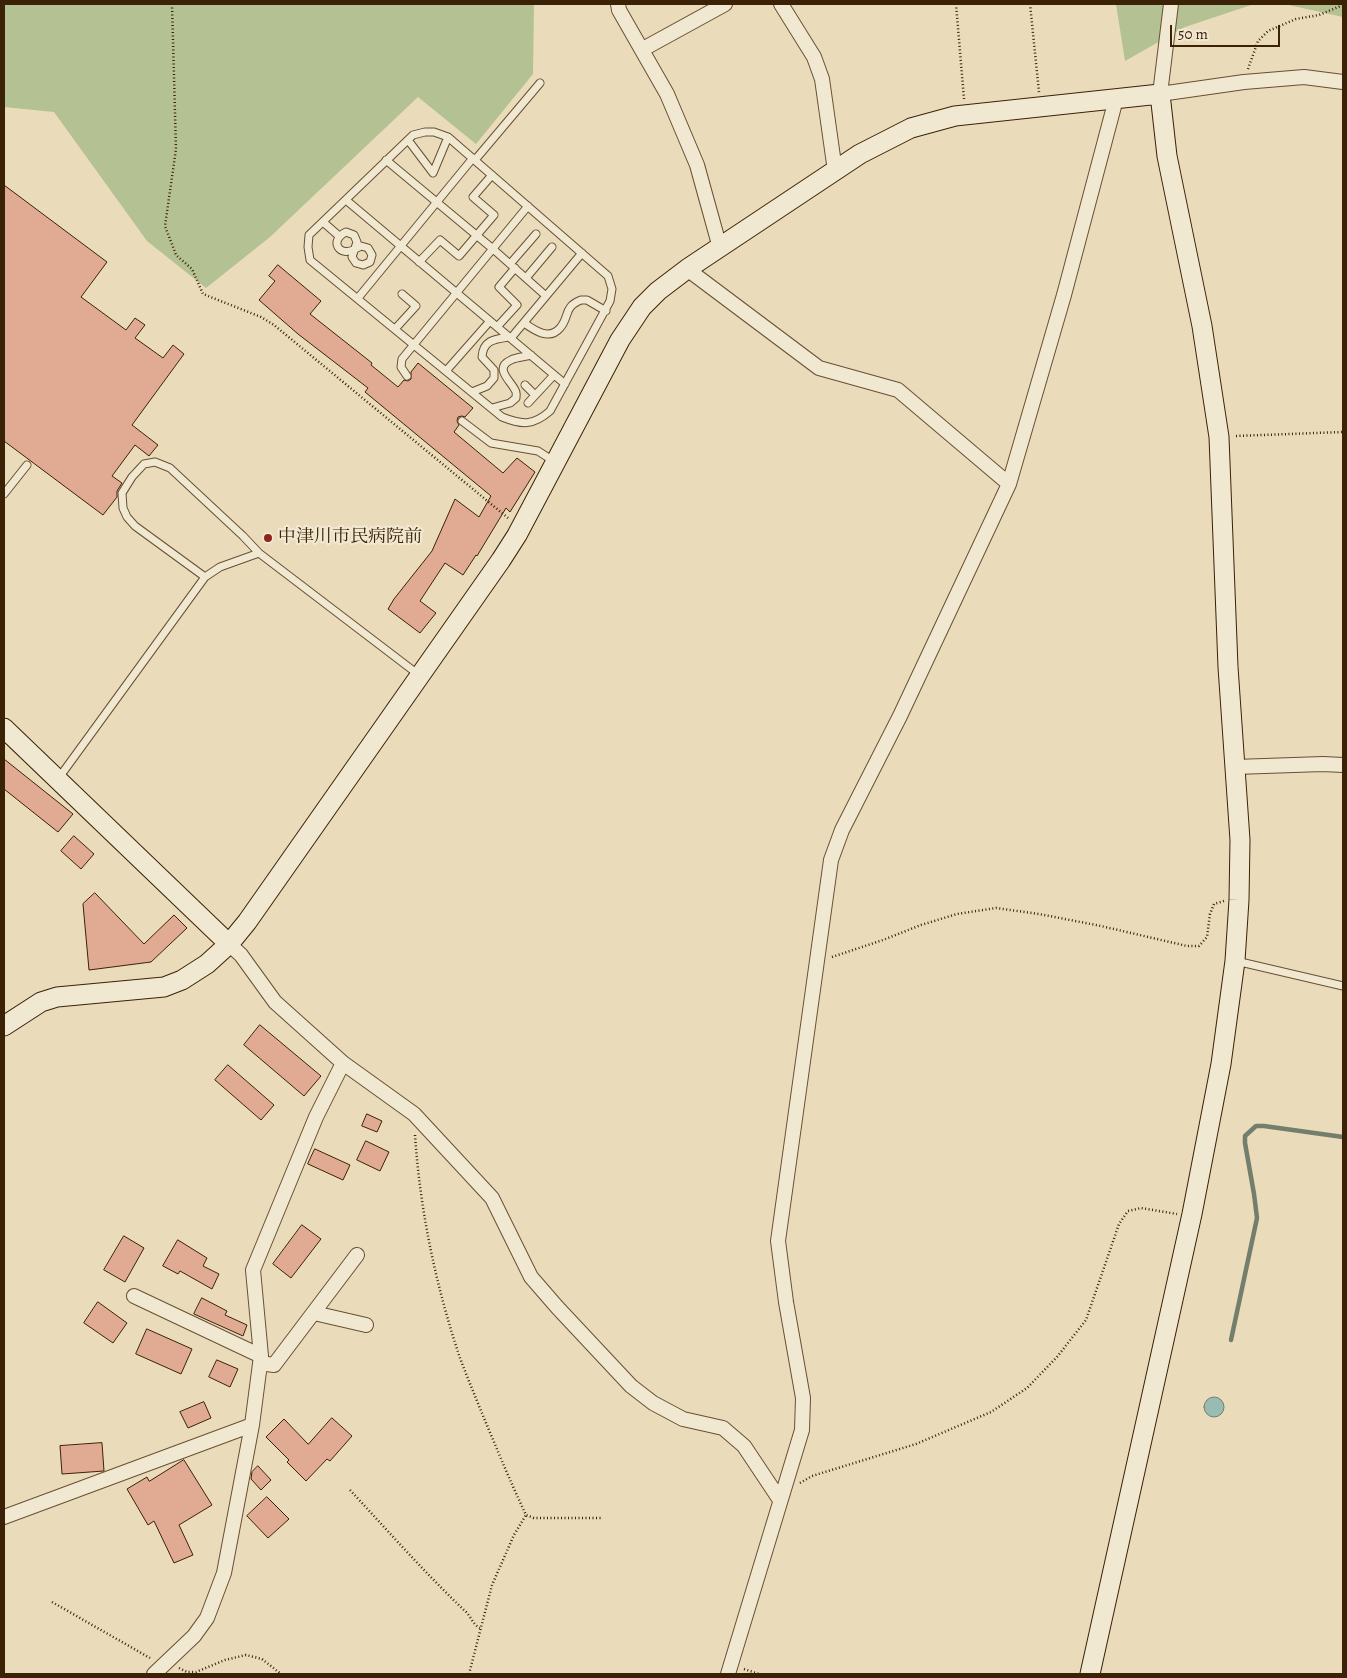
<!DOCTYPE html>
<html>
<head>
<meta charset="utf-8">
<style>
	body { margin:0 }
	#map { position:relative; width:1347px; height:1678px; overflow:hidden; background:#eadbba; font-family:Alegreya,serif }
	canvas { display:block }
	.frame { position:absolute; inset:0; border:5px solid #3b2206; pointer-events:none }
	.scale { position:absolute; left:1170px; top:25px; width:110px; height:22px; box-sizing:border-box; border:2px solid #3b2206; border-top:0; padding-left:6px; font-size:15px; line-height:18px; white-space:nowrap; color:#3b2206; -webkit-text-stroke:4px #f1e8d2; paint-order:stroke }
</style>
</head>
<body>
<div id="map">
<canvas width="1347" height="1678"></canvas>
<div class="frame"></div>
<div class="scale">50 m</div>
</div>
<script>
const ctx = document.querySelector('canvas').getContext('2d');
ctx.lineJoin = 'round';
function fill(path, color) { ctx.fillStyle = color; ctx.fill(path, 'evenodd'); }
function trace(path, color, width, dash) { ctx.strokeStyle = color; ctx.lineWidth = width; ctx.lineCap = dash ? 'butt' : 'round'; ctx.setLineDash(dash || []); ctx.stroke(path); }
function write(font, color, halo, rows, align = 'center') {
  ctx.font = font + ' Alegreya,"Noto Serif JP",serif'; ctx.lineWidth = 4.5; ctx.setLineDash([]); ctx.textBaseline = 'middle'; ctx.strokeStyle = halo; ctx.fillStyle = color; for (const [text, x, y, turn = 0] of rows) {
    ctx.save(); ctx.translate(x, y); ctx.rotate((+turn || 0) * Math.PI / 180); ctx.textAlign = isNaN(turn) ? turn : align; if (halo) ctx.strokeText(text, 0, 0); ctx.fillText(text, 0, 0); ctx.restore();
  }
}
const green = new Path2D(`
	M4,4H534L533,74L476,144L418,97L270,237L206,288L147,241L54,112L4,107Z
	M1116,4H1254L1185,27L1125,61Z
	M1284,4H1343V17Z`);
const water = new Path2D(`
	M1204 1407a10 10 0 1 1 20 0a10 10 0 1 1-20 0Z`);
const stream = new Path2D(`
	M1231,1340L1257,1218L1254,1194L1245,1143V1136L1256,1126H1264L1343,1137`);
const building = new Path2D(`
	M4,185L107,262L81,297L126,330L135,318L145,325L135,338L163,358L173,345L184,354L132,425L158,445L149,456L135,445L112,476L122,483L117,491V497L103,515L4,441Z
	M278,265L321,301L310,314L372,363L371,365L398,387L404,380L408,381L411,379V372L418,363L473,408L465,417L462,416L458,417L457,421L459,425L454,432L503,473L517,458L535,472L510,512L506,508L477,556L476,555L463,575L445,563L420,601L436,613L420,633L388,609L394,599L432,551L455,499L479,517L491,496L365,392L368,388L298,334L259,300L275,281L269,276Z
	M4,759L73,814L58,832L4,789Z
	M74,836L94,854L81,869L61,851Z
	M95,893L144,944L174,915L187,928L151,962L89,970L83,904Z
	M260,1025L321,1076L304,1096L244,1045Z
	M228,1065L274,1105L261,1120L215,1080Z
	M367,1114L382,1121L377,1132L362,1126Z
	M366,1141L389,1152L380,1171L357,1160Z
	M315,1149L350,1165L343,1180L308,1164Z
	M302,1225L321,1239L291,1278L273,1264Z
	M124,1236L144,1248L125,1282L104,1270Z
	M178,1240L207,1258L203,1266L219,1274L212,1289L180,1271L178,1274L163,1266Z
	M202,1298L227,1311L225,1315L247,1325L243,1336L194,1314Z
	M98,1302L127,1323L113,1343L84,1323Z
	M147,1329L192,1349L181,1374L136,1354Z
	M217,1360L238,1369L230,1387L209,1377Z
	M204,1402L211,1418L188,1428L180,1412Z
	M332,1418L352,1436L330,1461L327,1459L306,1481L287,1462L289,1460L266,1437L284,1419L308,1444Z
	M102,1443L104,1471L62,1474L60,1446Z
	M184,1460L212,1505L179,1525L193,1555L174,1563L154,1521L148,1525L127,1489L147,1477L149,1481Z
	M258,1466L271,1480L261,1490L251,1479L252,1472Z
	M267,1497L289,1519L268,1538L247,1516Z`);
const path = new Path2D(`
	M172,4L176,149L165,226L176,255L192,269L203,294L261,317L274,325L508,518
	M956,4L964,99
	M1030,4L1039,92
	M1248,69L1258,41L1268,31L1296,19L1319,15L1343,5
	M1236,436L1343,432
	M832,957L883,940L921,925L957,914L996,908L1039,914L1101,926L1187,946H1199L1207,937L1210,914L1214,904L1224,901
	M415,1135C420,1209 435,1282 458,1352C464,1370 472,1388 479,1406C494,1442 509,1479 526,1515L534,1518H602
	M800,1483L812,1476L916,1444L991,1412L1027,1388L1057,1357L1086,1320L1119,1224L1128,1211L1141,1208L1177,1214
	M350,1490C388,1531 425,1573 465,1611C471,1616 473,1625 480,1628
	M52,1602L150,1658
	M179,1668L187,1672H196L225,1660L246,1655L262,1659L281,1674
	M744,1669L759,1674
	M469,1674L492,1585L514,1535L526,1515`);
const lane = new Path2D(`
	M425,132H434L448,137L608,276L612,289L610,301L550,411C533,426 522,425 502,417L310,260L308,247L309,235L413,135Z
	M408,140L433,173L448,137
	M386,160L493,249L546,296
	M475,160L540,83
	M346,200L565,384
	M323,222L339,236
	M355,249L361,246L368,248L372,255L370,262L363,265L356,263L352,257L357,242L354,235L346,232C328,241 340,258 355,249
	M419,262L440,240L459,256L494,215L473,197L492,175
	M510,264L536,234
	M526,278L552,247
	M358,298L473,158
	M524,323C534,330 549,341 560,328C570,317 563,307 581,300H587L606,311
	M497,327L517,305L499,287L515,268
	M395,329L416,306L402,294
	M511,338L582,253
	M446,371L490,321
	M407,376L401,367L402,359L528,206
	M525,385L535,395
	M472,392L487,386L494,378V370L482,357C483,340 495,339 509,337
	M528,403L554,375
	M492,408L510,403L516,398C516,395 517,392 515,390C511,381 493,368 511,360C517,357 525,357 531,355
	M462,421L491,443L538,451L555,462
	M4,494L27,465
	M205,577L135,526L127,517L123,508L122,493L132,477L144,464L155,462L170,468L243,536L259,553L419,675
	M58,779L205,577L220,567L259,553
	M1236,961L1343,986`);
const street = new Path2D(`
	M618,4L619,10L667,94L697,165L720,248
	M781,4L814,57L822,79L835,171
	M1171,4L1160,94L1244,82L1304,77L1343,82
	M643,49L725,4
	M687,269L819,368L898,390L1009,484
	M1235,767L1323,764L1343,765
	M229,944L241,955L275,1002L343,1063L414,1114L492,1198L531,1277L557,1307L631,1386L653,1403L683,1419L723,1428L744,1446L780,1500
	M134,1296L261,1356
	M314,1313L366,1325
	M260,1363L274,1365L357,1255
	M4,1517L252,1425
	M154,1674L194,1636L207,1618L224,1573L252,1425L261,1356L253,1270L316,1117L343,1063
	M728,1674L802,1430L803,1398L786,1302L778,1241L831,860L842,830L900,716L1009,484L1064,295L1116,99`);
const secondary = new Path2D(`
	M4,728L229,944
	M4,1026L41,1002L57,997L164,987L182,980L207,964L229,944L247,922L501,560L517,535L620,340L642,307L658,291L687,269L860,154L911,128L955,116L1160,94L1167,156L1202,326L1219,437L1228,667L1240,840L1239,900L1235,961L1221,1064L1192,1214L1090,1674`);
const markers = [
	[268,538,5,"#8f2418"]
];
const poiNames = [
	["中津川市民病院前",278,538]
];
fill(green, '#b4c192');
fill(water, '#98bbb2');
trace(water, '#737e6d', 1);
trace(stream, '#737e6d', 4.5);
fill(building, '#e0ab92');
trace(building, '#3b2206', 1);
trace(lane, '#675033', 9);
trace(street, '#675033', 16);
trace(secondary, '#3b2206', 21);
trace(path, '#3b2206', 2.5, [1, 2.5]);
trace(lane, '#f1e8d2', 7);
trace(street, '#f1e8d2', 14);
trace(secondary, '#f1e8d2', 19);
for (const [x, y, r, color] of markers) { const dot = new Path2D(); dot.arc(x, y, r, 0, 2 * Math.PI); ctx.fillStyle = color; ctx.fill(dot); trace(dot, '#f1e8d2', 2); }
write('18px', '#3b2206', '#f1e8d2', poiNames, 'left');
</script>
</body>
</html>
